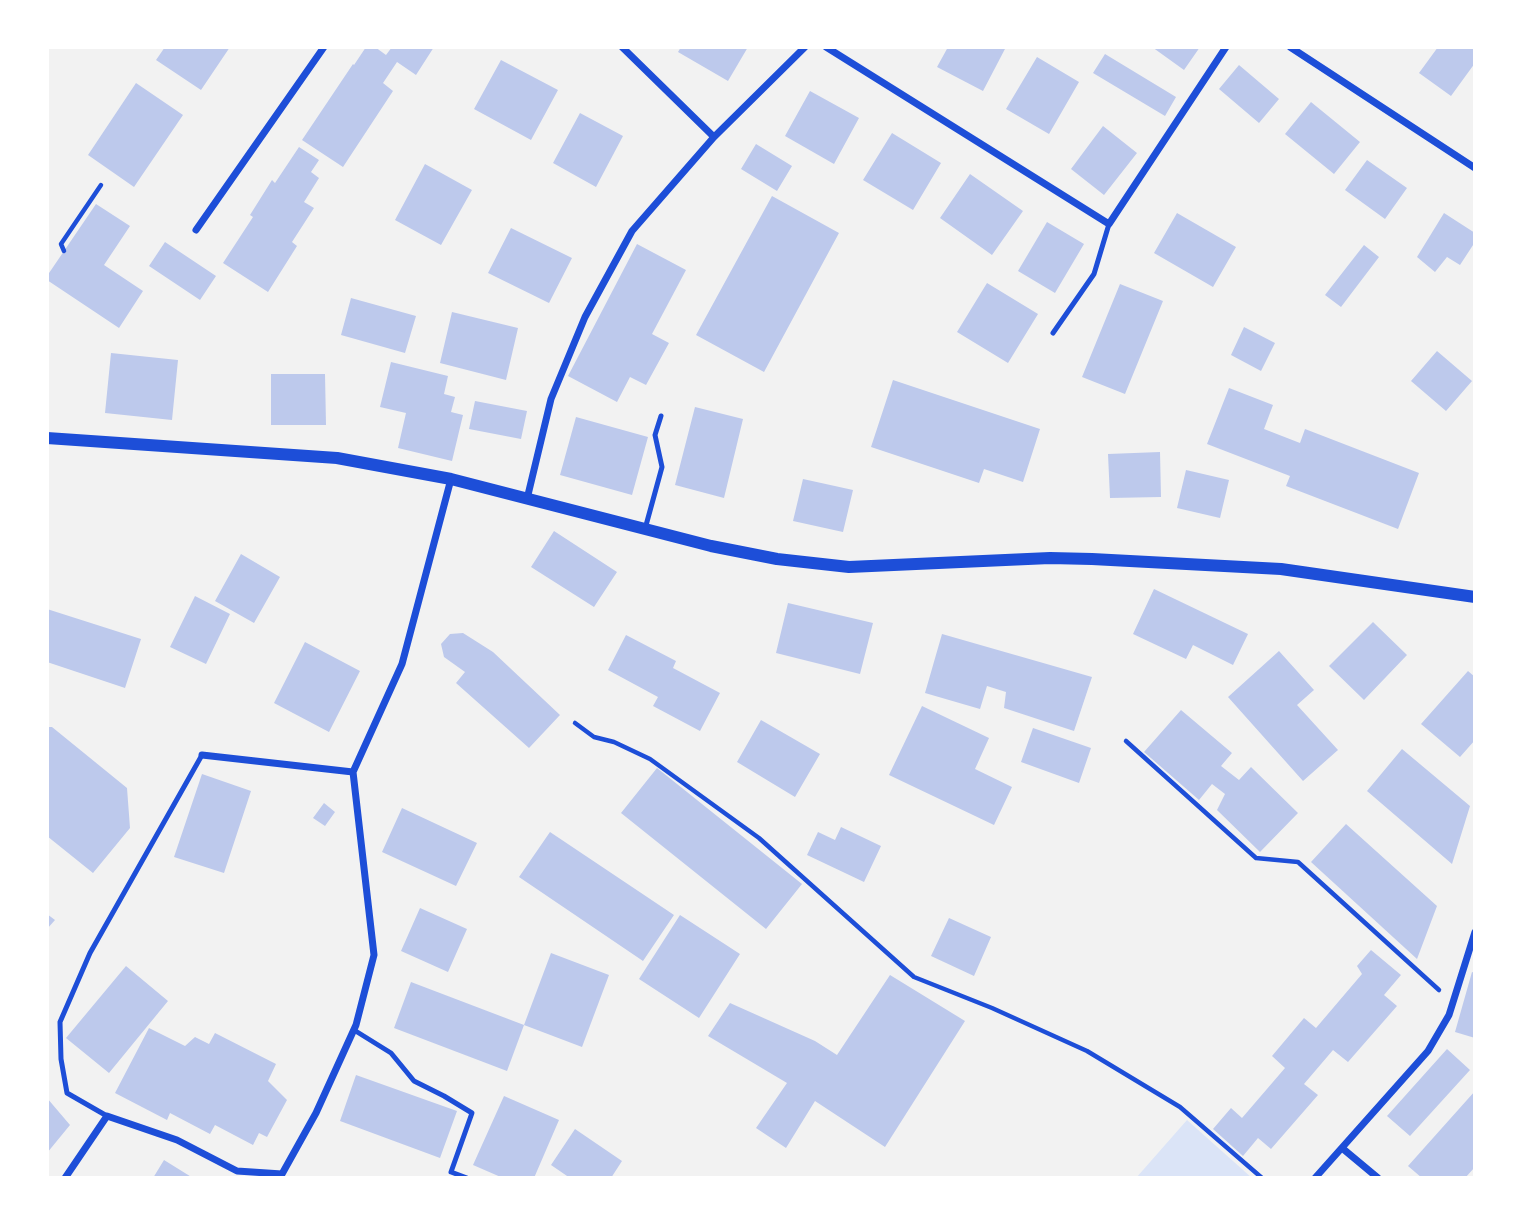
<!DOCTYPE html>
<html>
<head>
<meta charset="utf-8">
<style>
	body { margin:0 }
	#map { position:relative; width:1522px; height:1225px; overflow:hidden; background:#f2f2f2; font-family:"Asap Condensed",sans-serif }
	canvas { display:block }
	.frame { position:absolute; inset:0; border:49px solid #fff; pointer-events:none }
</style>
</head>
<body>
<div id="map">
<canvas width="1522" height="1225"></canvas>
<div class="frame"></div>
</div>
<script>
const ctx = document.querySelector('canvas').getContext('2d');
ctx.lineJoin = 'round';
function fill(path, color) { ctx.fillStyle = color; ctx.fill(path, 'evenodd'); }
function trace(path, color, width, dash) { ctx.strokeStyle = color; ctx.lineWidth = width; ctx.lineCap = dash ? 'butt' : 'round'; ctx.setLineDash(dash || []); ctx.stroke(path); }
const green = new Path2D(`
	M1187,1120L1252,1178H1136Z`);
const building = new Path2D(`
	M165,47H230L201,90L156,60Z
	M366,47H375L386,55L392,47H434L416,75L397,62L383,83L393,91L343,167L302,140L353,64L354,65Z
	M681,47H748L728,81L678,52Z
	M948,47H1006L983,91L937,67Z
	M1152,47H1200L1184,70Z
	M1438,47H1475V63L1451,96L1419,73Z
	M1105,54L1176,97L1165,116L1093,73Z
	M1037,57L1079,82L1049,134L1006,109Z
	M501,60L558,90L531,140L474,109Z
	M1239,65L1279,99L1259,123L1219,89Z
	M136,83L183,115L134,187L88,155Z
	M810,91L859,118L834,164L785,136Z
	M1311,102L1360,142L1334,174L1285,134Z
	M580,113L623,136L596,187L553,163Z
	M1103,126L1137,153L1104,195L1071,169Z
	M892,133L941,163L913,210L863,180Z
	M756,144L792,166L777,191L741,169Z
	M299,147L319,160L311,172L319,178L304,202L314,208L292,242L297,246L268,292L223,263L253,217L250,215L272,180L275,183Z
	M1367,160L1407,188L1385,219L1345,190Z
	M425,164L472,190L441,245L395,220Z
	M970,174L1023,211L992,255L940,218Z
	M772,196L839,233L764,372L696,335Z
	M96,204L130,226L104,265L143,291L119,328L47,280V276Z
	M1177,213L1236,247L1213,287L1154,253Z
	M1444,213L1475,233V242L1460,265L1447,257L1435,272L1417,257Z
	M1047,222L1084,244L1055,293L1018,271Z
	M511,228L572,258L549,303L488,273Z
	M165,242L216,276L200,300L149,266Z
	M637,244L686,270L652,334L669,343L646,385L630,377L617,402L568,376Z
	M1364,245L1379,257L1341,307L1325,295Z
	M987,283L1038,314L1008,363L957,332Z
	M1120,284L1163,301L1125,394L1082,377Z
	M351,298L416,316L405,353L341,335Z
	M452,312L518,328L506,380L440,363Z
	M1244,327L1275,343L1261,371L1231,355Z
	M1437,351L1472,381L1446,411L1411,381Z
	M111,353L178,360L172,420L105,413Z
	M391,362L448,376L444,394L455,397L451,412L463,415L452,461L398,448L406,413L380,407Z
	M271,374H325L326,425H271Z
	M893,380L1040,429L1023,482L984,469L979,483L871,447Z
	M1229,388L1273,405L1264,429L1300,443L1305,429L1419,473L1398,529L1286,486L1290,476L1207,444Z
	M475,401L527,411L521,439L469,429Z
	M695,407L743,419L724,498L675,485Z
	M576,417L648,437L632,495L560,475Z
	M1160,452L1161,497L1110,498L1108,454Z
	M1186,470L1229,480L1220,518L1177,508Z
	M803,479L853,490L843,532L793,521Z
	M554,531L617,572L594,607L531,567Z
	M241,554L280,577L254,623L215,601Z
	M1154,589L1248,634L1233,665L1193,645L1186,659L1133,634Z
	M195,596L230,614L206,664L170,647Z
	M788,603L873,623L860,674L776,653Z
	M47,609L141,639L125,688L47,662Z
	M1373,622L1407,655L1364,700L1329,666Z
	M463,633L493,652L560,715L529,748L456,683L465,672L444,657L441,644L450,634Z
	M942,634L1092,677L1074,731L1004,708L1006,692L987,686L980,709L925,693Z
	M626,635L676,661L673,668L720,693L700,731L653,706L658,697L608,670Z
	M305,642L360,671L329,732L274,703Z
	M1279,651L1314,690L1297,705L1338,750L1303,781L1228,697Z
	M1468,671L1475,677V740L1460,757L1421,724Z
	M922,706L989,738L975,769L1012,787L994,825L889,775Z
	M1181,710L1232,753L1221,766L1239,780L1251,767L1298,813L1260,852L1217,810L1225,794L1212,784L1199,800L1144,752Z
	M761,720L820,754L795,797L737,762Z
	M47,727H52L127,788L130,828L93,873L47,836Z
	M1033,728L1091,748L1079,783L1021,762Z
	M1402,749L1470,806L1452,864L1367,791Z
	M657,768L802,884L766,929L621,813Z
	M202,774L251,791L224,873L174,857Z
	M324,803L335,812L325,826L313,818Z
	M402,808L477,843L456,886L382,852Z
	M1346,824L1437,906L1417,959L1311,862Z
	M841,827L881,846L864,882L807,855L818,832L835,840Z
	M550,832L674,915L643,961L519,877Z
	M420,908L467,929L448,972L401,951Z
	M47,914L55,920L47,929Z
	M680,915L740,954L699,1018L639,979Z
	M949,918L991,937L974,976L931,956Z
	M1371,950L1401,975L1384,995L1397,1006L1348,1062L1333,1050L1304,1084L1318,1095L1271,1149L1258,1138L1243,1156L1213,1129L1231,1108L1242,1118L1285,1068L1272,1056L1304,1018L1316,1028L1362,974L1357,966Z
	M551,953L609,975L582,1047L524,1025Z
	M126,966L168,1001L109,1073L66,1038Z
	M1472,972L1475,973V1038L1455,1032Z
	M890,975L965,1021L885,1147L815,1101L786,1148L756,1128L787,1083L708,1036L730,1003L815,1041L837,1055Z
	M411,982L524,1025L507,1071L394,1028Z
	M149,1028L185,1046L195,1037L209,1044L215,1033L276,1064L268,1081L287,1100L267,1137L259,1133L253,1145L215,1125L210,1134L170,1113L167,1120L115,1093Z
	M1447,1049L1470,1070L1410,1136L1387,1116Z
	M356,1075L457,1111L440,1158L340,1121Z
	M1475,1091V1167L1465,1178H1422L1408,1166Z
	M504,1096L559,1120L534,1178H503L473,1165Z
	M47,1098L70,1125L47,1153Z
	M575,1129L622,1161L611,1178H570L551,1165Z
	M164,1160L193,1178H153Z`);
const path = new Path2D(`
	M64,251L61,244L101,185
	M575,723L594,737L614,742L650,759L759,838L914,977L992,1008L1087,1051L1180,1107L1262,1178
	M1126,741L1256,858L1298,862L1439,990`);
const service = new Path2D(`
	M1053,333L1094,274L1109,224
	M645,529L662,467L655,435L661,416
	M354,1030L391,1053L414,1081L444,1096L472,1113L451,1172L467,1178
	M107,1116L67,1093L61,1059L60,1022L90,953L202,755`);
const minor = new Path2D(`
	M622,47L714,137
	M826,47L1109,224L1226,47
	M1290,47L1475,168
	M196,230L324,47
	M527,499L551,399L585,317L632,231L714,137L805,47
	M202,755L353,772
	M1342,1148L1378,1178
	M65,1178L107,1116L177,1140L237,1171L282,1174L316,1113L356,1025L374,955L353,772L402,664L451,479
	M1315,1178L1428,1051L1449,1015L1475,932`);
const tertiary = new Path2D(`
	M47,438L337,458L451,479L711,546L777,559L849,567L1050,558L1092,559L1281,569L1475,597`);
fill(green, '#dbe4f7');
fill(building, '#bdc9ec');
trace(path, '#1d4ed8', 4.5);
trace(service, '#1d4ed8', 5);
trace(minor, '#1d4ed8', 7);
trace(tertiary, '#1d4ed8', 12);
</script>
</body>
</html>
